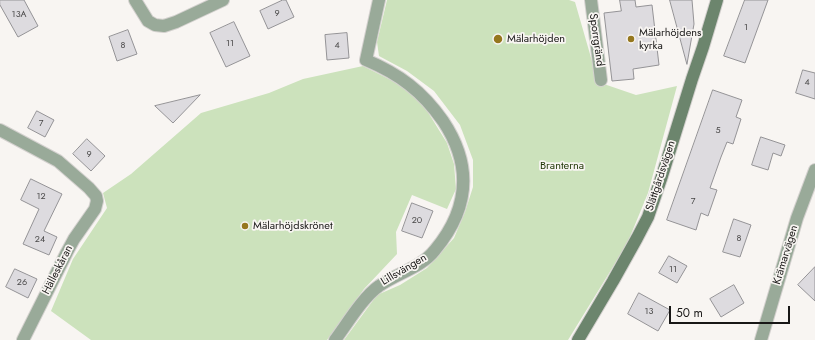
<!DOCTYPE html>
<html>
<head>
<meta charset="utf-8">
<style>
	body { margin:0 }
	#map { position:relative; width:815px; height:340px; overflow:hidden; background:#f8f5f2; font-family:Jost,sans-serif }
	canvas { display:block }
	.scale { position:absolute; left:669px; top:306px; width:121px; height:18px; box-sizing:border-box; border:2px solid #181716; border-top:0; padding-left:5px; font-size:12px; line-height:14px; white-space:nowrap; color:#181716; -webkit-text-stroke:3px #f8f5f2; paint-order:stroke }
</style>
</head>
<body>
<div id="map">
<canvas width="815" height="340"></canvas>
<div class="scale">50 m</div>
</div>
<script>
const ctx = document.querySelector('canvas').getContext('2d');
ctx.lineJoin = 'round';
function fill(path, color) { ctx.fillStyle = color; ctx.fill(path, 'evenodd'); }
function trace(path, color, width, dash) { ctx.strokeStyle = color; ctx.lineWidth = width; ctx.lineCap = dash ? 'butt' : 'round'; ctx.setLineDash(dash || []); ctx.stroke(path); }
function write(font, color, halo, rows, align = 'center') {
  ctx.font = font + ' Jost,sans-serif'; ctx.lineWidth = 3.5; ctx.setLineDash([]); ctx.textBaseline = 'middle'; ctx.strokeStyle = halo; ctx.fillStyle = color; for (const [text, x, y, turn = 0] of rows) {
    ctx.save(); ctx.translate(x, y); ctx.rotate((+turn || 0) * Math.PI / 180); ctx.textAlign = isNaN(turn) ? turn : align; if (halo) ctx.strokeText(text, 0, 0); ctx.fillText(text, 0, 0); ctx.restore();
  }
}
const green = new Path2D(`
	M387,0H569L575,2L598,82L636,95L677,86L648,193L627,244L568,340H344L377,295L400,285L427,268L454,238L465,212L473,187V160L460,125L434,91L407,71L379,56L377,42Z
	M363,66L405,87L426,109L447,143L454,164L456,189L447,209L412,195L396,232L397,254L364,289L327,340H91L51,311L73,259L107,208L103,193L131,174L201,113L269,93L303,79Z`);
const building = new Path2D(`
	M0,0H24L38,26L18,37L0,5Z
	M283,0H286L294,17L268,29L260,11Z
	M620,0H635L636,7L652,5L659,65L633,69L634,79L612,81L604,13L621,11Z
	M670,0H692L694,24L687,64Z
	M745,0H768L745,63L724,56Z
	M234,22L250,56L226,67L210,33Z
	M128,30L137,54L117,61L109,37Z
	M347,33L349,58L327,60L325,35Z
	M803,70L815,73V99L796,93Z
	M713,90L742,100L736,117L741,119L733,144L727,142L721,157L710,188L717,190L708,216L701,213L696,230L667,220Z
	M200,95L173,123L155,106Z
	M37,111L54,120L45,137L28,128Z
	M761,137L785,145L781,156L773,153L768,170L752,165Z
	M87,139L105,156L91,171L73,154Z
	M31,179L62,194L44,231L57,237L49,255L23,244L39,209L21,200Z
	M412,203L433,211L422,238L402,231Z
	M734,219L751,225L740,257L723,252Z
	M669,256L687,266L677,283L659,273Z
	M815,267V301L798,285Z
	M15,269L37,279L28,298L6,287Z
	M734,285L744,303L721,317L710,299Z
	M639,293L670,310L658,331L628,314Z`);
const street = new Path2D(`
	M135,0L148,21L155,25L164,26L176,22L223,0
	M591,0L601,80
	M0,130L58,161L89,188L96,196L97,201L95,209L74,239L67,252L23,340
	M335,340C347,324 363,297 379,286C397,273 421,268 435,250C469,209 473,166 443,121C422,91 399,74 366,60L379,0
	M761,340L797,218L815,170`);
const secondary = new Path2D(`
	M578,340L613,281L637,238L648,217L662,176L692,79L703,47L717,0`);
const markers = [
	[498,39,5,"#95771e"],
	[631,39,4,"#95771e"],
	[245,226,4,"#95771e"]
];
const numberNames = [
	["9",277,14],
	["13A",19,15],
	["1",746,28],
	["11",230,44],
	["8",123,46],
	["4",337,46],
	["4",807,83],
	["7",41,124],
	["5",718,131],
	["9",89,155],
	["12",41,197],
	["7",693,202],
	["20",417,221],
	["8",739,239],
	["24",40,240],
	["11",673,270],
	["26",22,283],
	["13",649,312]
];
const poiNames = [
	["Mälarhöjdens",639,33],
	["kyrka",639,46],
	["Mälarhöjden",507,39],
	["Mälarhöjdskrönet",253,226]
];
const streetNames = [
	["Sporrgränd",596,40,82],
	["Slättgårdsvägen",661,176,-72],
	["Krämarvägen",786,255,-73],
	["Hälleskåran",58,270,-63],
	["Lillsvängen",404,270,-31]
];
const parkNames = [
	["Branterna",562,166]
];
fill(green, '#cce2bc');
fill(building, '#dddbdf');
trace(building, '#949396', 1);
trace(street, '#d4d1cf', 14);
trace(secondary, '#d4d1cf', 14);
trace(street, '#9a9', 12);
trace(secondary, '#6c856d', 12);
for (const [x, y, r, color] of markers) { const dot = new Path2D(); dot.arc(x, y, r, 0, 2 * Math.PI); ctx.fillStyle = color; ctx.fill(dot); trace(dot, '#f8f5f2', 1.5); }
write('9px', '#494848', null, numberNames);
write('11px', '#181716', '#f8f5f2', poiNames, 'left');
write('11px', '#181716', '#f8f5f2', streetNames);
write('11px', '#1e3504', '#f8f5f2', parkNames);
</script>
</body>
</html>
